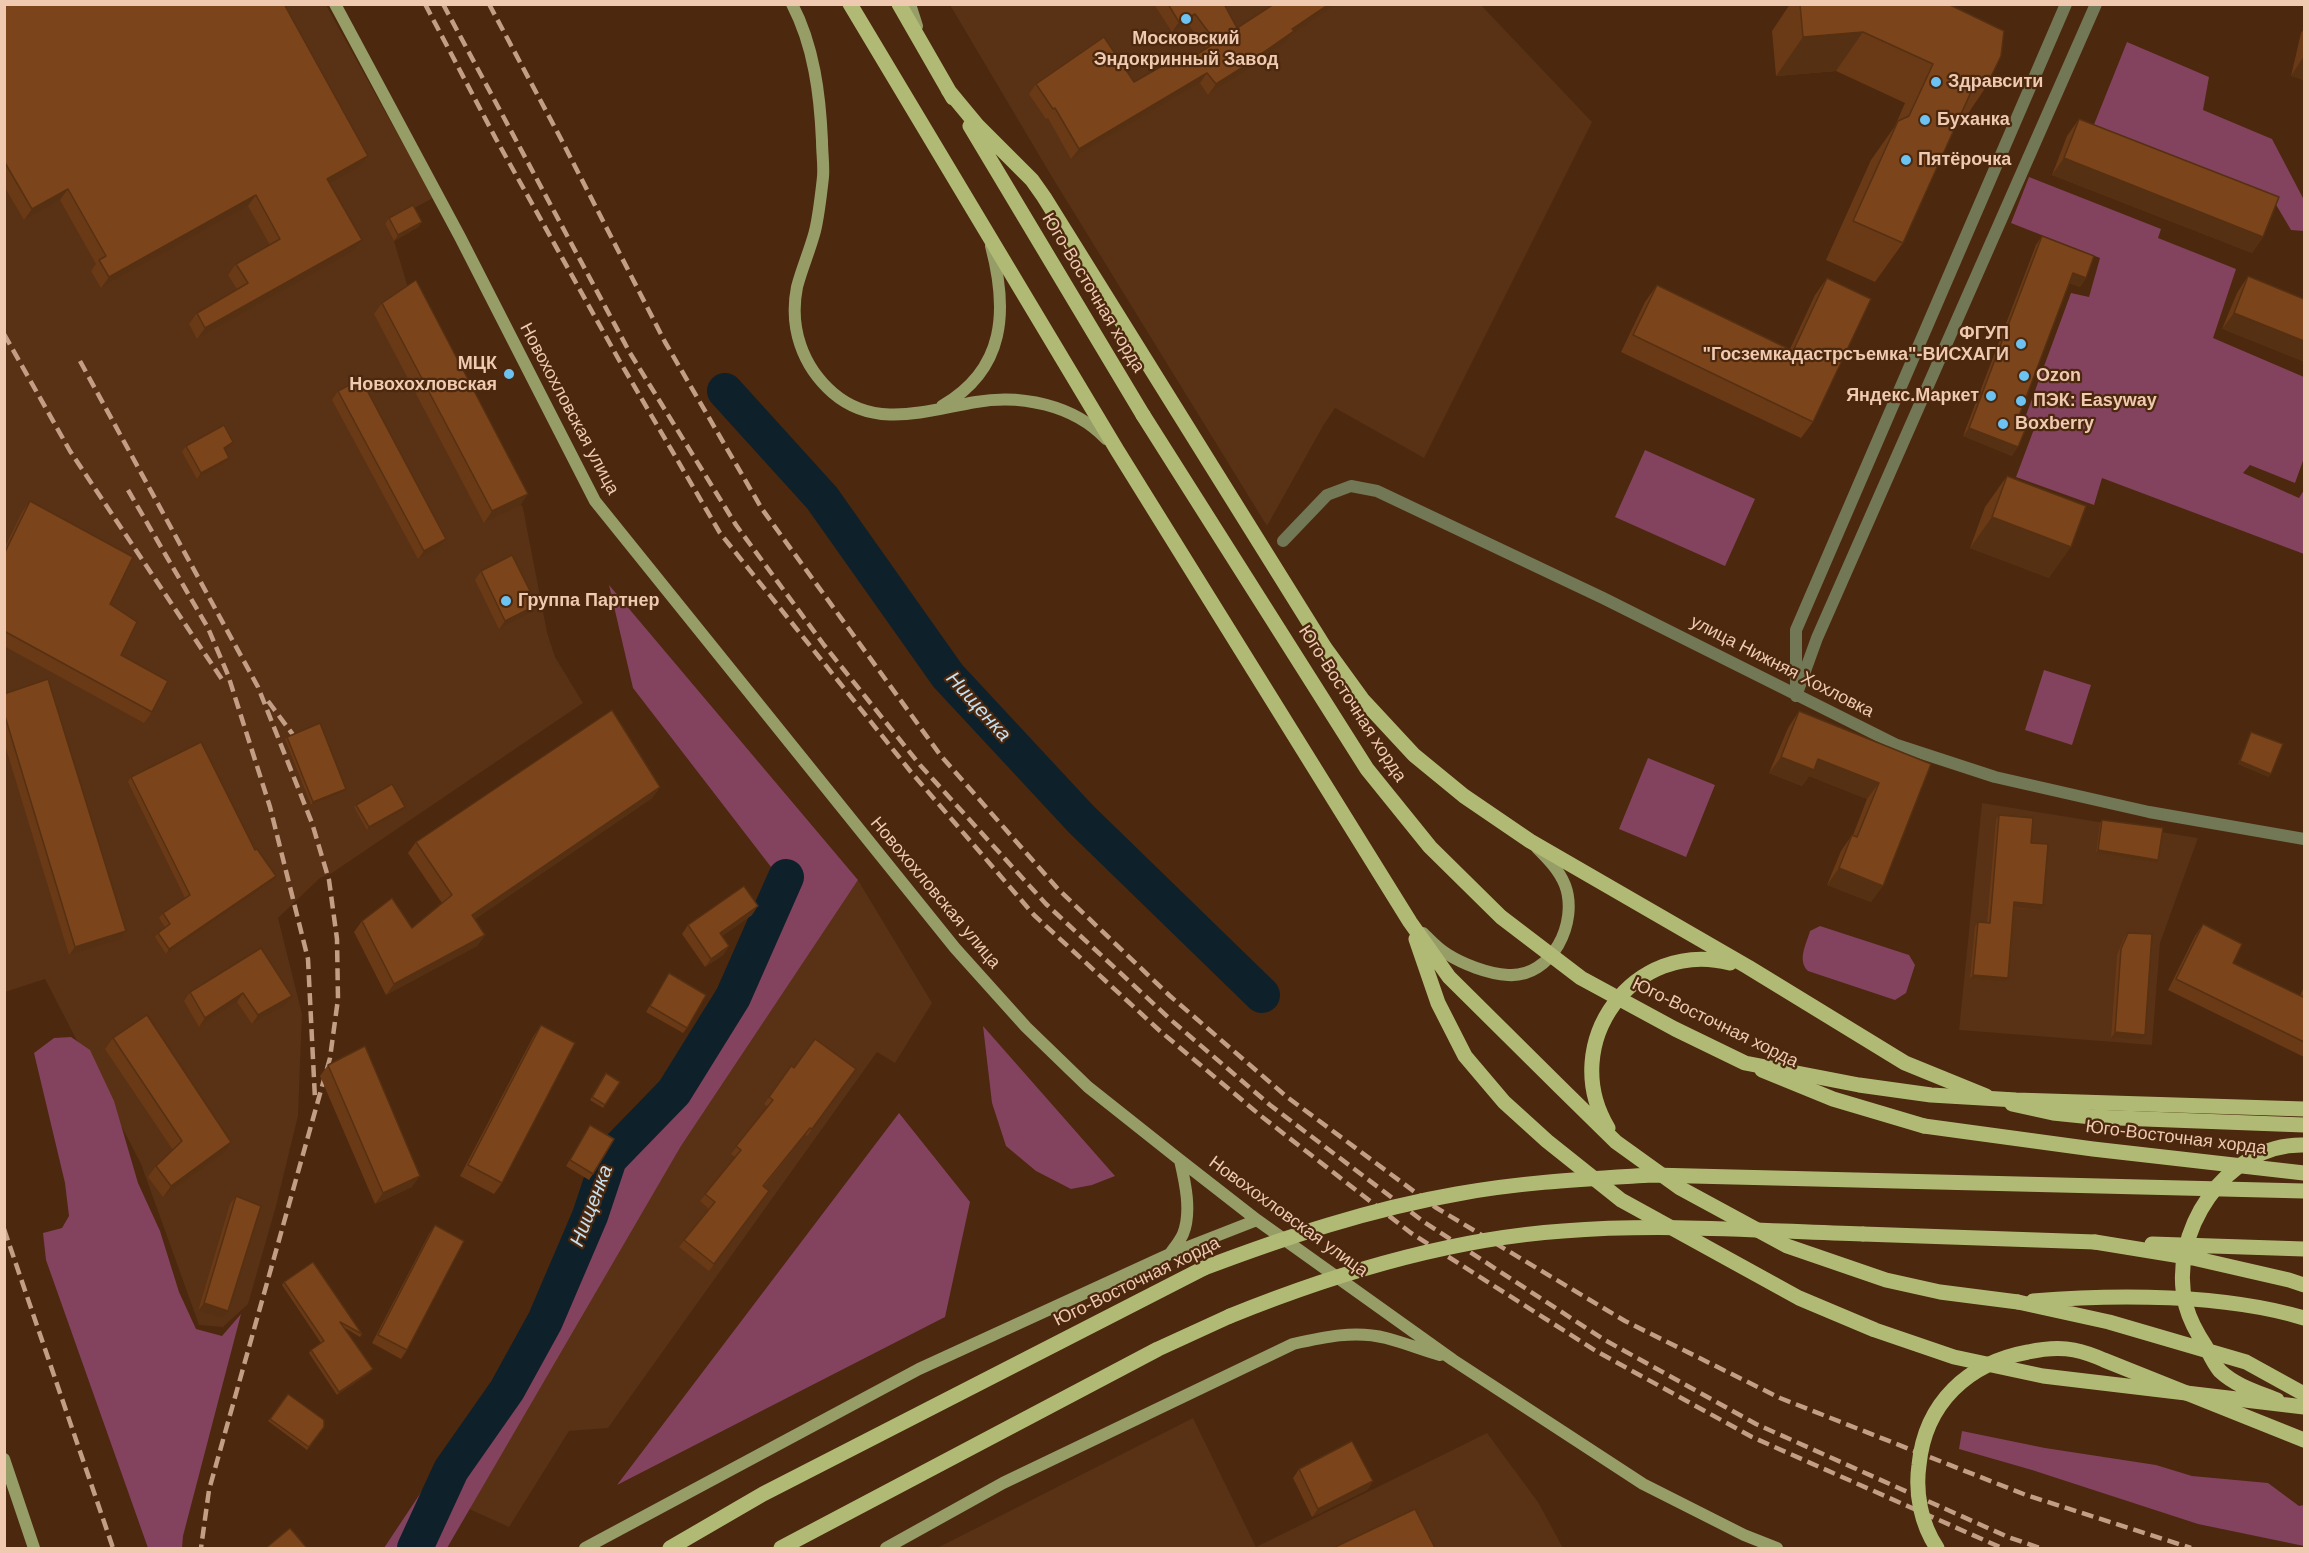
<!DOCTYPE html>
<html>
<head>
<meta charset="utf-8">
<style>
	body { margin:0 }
	#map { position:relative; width:2309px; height:1553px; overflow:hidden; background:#4b280e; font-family:Helvetica,sans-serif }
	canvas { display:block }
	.frame { position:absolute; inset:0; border:6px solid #efc9b0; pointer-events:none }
</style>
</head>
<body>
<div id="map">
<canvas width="2309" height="1553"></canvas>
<div class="frame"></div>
</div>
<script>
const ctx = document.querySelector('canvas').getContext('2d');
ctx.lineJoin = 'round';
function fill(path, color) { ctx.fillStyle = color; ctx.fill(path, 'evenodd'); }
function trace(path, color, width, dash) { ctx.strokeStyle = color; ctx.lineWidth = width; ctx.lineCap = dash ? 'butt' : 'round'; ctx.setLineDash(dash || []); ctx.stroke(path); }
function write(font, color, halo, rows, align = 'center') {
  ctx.font = font + ' Helvetica,sans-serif'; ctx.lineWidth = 4.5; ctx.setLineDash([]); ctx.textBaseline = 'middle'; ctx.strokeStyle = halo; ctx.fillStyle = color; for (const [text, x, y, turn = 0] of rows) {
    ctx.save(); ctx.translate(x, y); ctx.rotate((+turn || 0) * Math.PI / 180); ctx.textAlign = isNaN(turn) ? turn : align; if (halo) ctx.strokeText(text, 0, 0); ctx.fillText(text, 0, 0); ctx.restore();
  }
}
const built = new Path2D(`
	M4,5H326L433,198L385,224L394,241L409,291L523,508L547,632L555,657L583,703L332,873L320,878L278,918L302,1014L298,1116L276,1206L248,1304L223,1327L199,1325L141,1164L45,979L5,992Z
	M950,5H1481L1592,122L1424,458L1335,408L1323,426L1267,526L1052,177Z
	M1982,803L2198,838L2160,943L2152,1045L1959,1030Z
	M858,880L932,1003L895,1063L877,1052L608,1428L569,1431L509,1527L469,1509L681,1146Z
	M1193,1418L1256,1547L1487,1433L1538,1502L1563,1548H937Z`);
const green = new Path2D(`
	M2127,42L2209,77L2203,110L2272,139L2304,200V231L2291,230L2275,203L2093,127Z
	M2029,177L2161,229L2158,238L2236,269L2213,338L2304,377V458L2295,483L2250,465L2243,473L2299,498L2304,490V554L2102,478L2094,505L2016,477L2034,429L2022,426L2071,293L2089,297L2100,258L2011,223Z
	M1645,450L1755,499L1725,566L1615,517Z
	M609,585L858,880L681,1146L447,1548H384L505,1366L721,984L771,867L633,688Z
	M2044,670L2091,685L2072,745L2025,730Z
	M1648,758L1715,785L1686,857L1619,829Z
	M1820,926L1909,955L1915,965L1906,993L1895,1000L1808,971C1797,960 1806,945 1810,931Z
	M983,1026L1115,1176L1092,1185L1071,1189L1036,1171L1006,1146L992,1103Z
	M71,1037L90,1050L114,1101L138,1183L160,1231L179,1292L196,1329L222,1336L241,1314L183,1536L182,1548H148L46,1260L43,1233L62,1228L69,1216L65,1183L34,1053L54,1038Z
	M899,1113L970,1202L945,1317L617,1485Z
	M1962,1431L2045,1448L2156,1465L2192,1476L2268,1483L2299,1506L2304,1505V1546L2198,1524L2032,1470L1959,1449Z`);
const river = new Path2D(`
	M725,391L822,498L948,676L1081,819L1262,995
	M415,1548L451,1470L507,1390L545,1321L590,1216L609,1159L674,1092L733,997L786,877`);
const street = new Path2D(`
	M1283,541L1327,495L1351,486L1377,491L1603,598L1897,745L1995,777L2149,812L2304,839
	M1796,686V630L2066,4
	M1796,696L1817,638L2096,4`);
const secondary = new Path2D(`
	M335,4L460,237L595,501L955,948L1026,1027L1088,1087L1180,1160L1257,1220L1453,1360L1643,1484L1744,1535L1777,1548
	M792,4C814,46 820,95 822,141C822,153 824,165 823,177C821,195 819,214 815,231C810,250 802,268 797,287C789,327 802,366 833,393C876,430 927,410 976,402C1021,394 1074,405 1106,439
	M910,4L917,26
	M942,406C1006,369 1008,310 991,246
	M1423,933C1430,940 1438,949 1447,954C1463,964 1488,974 1508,975C1552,978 1579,922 1565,885C1559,870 1548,859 1537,848
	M1170,1254C1174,1248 1180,1241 1183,1234C1192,1212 1185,1182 1180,1160
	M4,1459L34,1548
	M585,1548L919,1369L1170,1254L1257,1220
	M886,1548L1003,1483L1293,1344C1324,1337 1355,1330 1386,1338C1405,1343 1423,1350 1440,1355`);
const primary = new Path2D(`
	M850,4L1117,450L1410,922L1449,977L1560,1087L1616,1142L1680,1188L1787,1246L1886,1280L1940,1292L2018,1302
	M899,4L953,98
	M948,90L977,125L1032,180L1044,197L1325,648L1362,699L1414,755L1464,796L1530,841L1748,967L1905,1063L1986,1096
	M970,126L1143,415
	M1416,939L1438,1003L1465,1056L1504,1102L1547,1141L1621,1200L1799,1298L1875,1330L1954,1357L2043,1376L2304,1407
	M1762,1070L1833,1099L1924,1126
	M2012,1104L2053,1113L2092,1117L2304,1125
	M1608,1128C1557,1043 1634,938 1730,963
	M1863,1234L2095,1242
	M2277,1400C2257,1392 2236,1386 2220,1371C2214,1364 2210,1355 2206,1347C2198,1335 2190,1321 2186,1306C2167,1233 2226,1143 2304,1145
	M670,1548L763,1494L1204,1268
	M781,1548L1158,1349L1230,1316`);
const rail = new Path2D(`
	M425,4L496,139L619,360L720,533L911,772L1034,915L1160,1031L1261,1116L1411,1233L1596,1351L1752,1437L2002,1548
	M443,4L630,353L736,525L824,645L920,765L1046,904L1171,1020L1270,1105L1424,1222L1603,1339L1756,1424L2008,1537L2040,1548
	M489,4L561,139L665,342L762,509L941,756L1058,889L1170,996L1287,1097L1435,1207L1625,1321L1780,1398L2026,1495L2191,1548
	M4,334L70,451L223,681
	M80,361L258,687L312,823L329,880L337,939L338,999L330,1058L209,1490L201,1548
	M128,490L208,628L228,675L270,807L308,959L315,1099
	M268,701L302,747
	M4,1229L113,1548`);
const primaryBridge = new Path2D(`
	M1143,415L1367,769L1430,847L1501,917L1581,978L1675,1029L1745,1063L1859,1085L1931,1095L2016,1100L2304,1109
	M1924,1126L2093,1149L2304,1173
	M2095,1242L2193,1258L2289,1280L2304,1285
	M2152,1244L2304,1249
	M1204,1268C1286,1237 1370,1209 1457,1194C1521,1182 1587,1179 1652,1175L2304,1191
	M2033,1301C2116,1294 2224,1294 2304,1318
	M2018,1302L2109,1322L2246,1362L2304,1394
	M1230,1316C1336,1273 1448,1239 1563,1231C1663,1223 1763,1231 1863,1234
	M1937,1548C1921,1524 1915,1493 1919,1465C1925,1403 1968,1363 2028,1352C2042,1349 2059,1347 2074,1350C2084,1352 2095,1356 2104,1360L2304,1440`);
const wall = new Path2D(`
	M4,4L368,156L360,167L330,184L362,240L354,251L197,339L189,324L197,313L237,289L228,275L236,264L270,245L248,206L101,288L91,271L96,264L60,200L24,220L4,186Z
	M1154,4H1224L1237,28L1331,8L1291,35L1287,42L1254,63L1252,67L1208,95L1200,83L1071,159L1048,118L1046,119L1029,94L1036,84L1134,82L1187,61L1206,48L1188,24L1172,32Z
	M1790,4H1948L1986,87L1959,127L1956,125L1903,243L1875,282L1826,260L1871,160L1895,126L1905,103L1836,71L1776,76L1772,31Z
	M2304,29V80L2291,76L2301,33Z
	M2079,119L2263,237L2252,253L2052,175L2067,136Z
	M389,218L422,222L418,227L394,241L385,224Z
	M2042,236L2086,278L2080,287L2069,283L2016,424L2012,456L1963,436L2036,245Z
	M2248,276L2304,299L2222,329L2237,293Z
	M1827,278L1813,422L1801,438L1621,352L1645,302L1657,285L1790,349L1815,295Z
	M382,303L520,506L484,523L374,314Z
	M338,391L446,539L440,547L418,559L332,400Z
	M233,442L229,448L225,450L229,458L225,463L197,479L182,452L186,446Z
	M2007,476L2049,578L1970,548L1985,507Z
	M30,501L110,604L121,655L152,712L144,723L4,646V549L22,512Z
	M481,571L531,613L499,629L475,580Z
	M4,694L126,931L120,940L69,955L4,742Z
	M1799,711L1931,764L1871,902L1827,885L1841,851L1852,835H1853L1867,799L1809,776L1802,786L1769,773L1788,728Z
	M2251,732L2269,777L2238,764Z
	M287,737L344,792L311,805L285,739Z
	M131,777L255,850L273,881L166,954L155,937L158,933L165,927L159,918L163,913L185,898L128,782Z
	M660,787L652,798L475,919L485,935L477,946L386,995L354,932L362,921L412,928L442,903L408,853L416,842Z
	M356,805L405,807L403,810L367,830L354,807Z
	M1999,815L2031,843L2043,905L2040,910L2014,908L2008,978L2005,982L1970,979L1975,927L1978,922L1987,923L1996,820Z
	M2102,820L2156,863L2096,853L2100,823Z
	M752,915L722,936L729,946L723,955L705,967L682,934L688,925Z
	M2203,924L2233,963L2300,996L2304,987V1057L2168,990L2195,936Z
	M2128,933L2145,1035L2141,1040L2111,1038L2117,955L2124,938Z
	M261,948L292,996L286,1005L252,1024L237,1002L199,1027L184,1001L190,992Z
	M669,973L687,1028L683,1033L646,1012Z
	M541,1025L502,1183L494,1194L460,1176L533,1037Z
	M113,1038L224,1153L163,1197L148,1177L156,1166L173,1150L105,1049Z
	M328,1065L412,1187L375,1204L320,1076Z
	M794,1068L856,1069L807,1136L805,1135L764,1187V1198L709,1271L679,1247L709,1209L700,1201L735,1157L731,1154L768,1107L764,1104L769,1097Z
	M606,1073L620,1082L603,1108L590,1100Z
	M590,1125L593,1174L589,1180L566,1166Z
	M236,1196L222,1319L198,1311L230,1204Z
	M435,1225L407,1350L401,1359L372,1343L429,1234Z
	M284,1282L362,1334L360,1337L345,1328L371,1372L337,1395L309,1353L311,1350L321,1343L282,1285Z
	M288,1394L324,1427L307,1450L268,1421Z
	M1299,1469L1373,1481L1367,1490L1312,1517L1293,1478Z`);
const shadedWall = new Path2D(`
	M1329,4H1334L1331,8L1291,35L1287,42L1254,63L1252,67L1208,95L1216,84L1292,29Z
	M1195,14L1188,24L1172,32L1179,22Z
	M1863,32L1836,71L1776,76L1803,37Z
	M2304,56V80L2291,76Z
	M1207,73L1200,83L1071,159L1079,149Z
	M368,156L360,167L319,190L327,179Z
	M2064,158L2263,237L2252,253L2052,175Z
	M68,189L60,200L24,220L32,209Z
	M256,195L248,206L101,288L109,277Z
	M422,222L418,227L394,241L398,235Z
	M362,240L354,251L197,339L205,328Z
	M2073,273L2086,278L2080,287L2067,282Z
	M2234,313L2304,341V362L2222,329Z
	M1969,428L2018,447L2012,456L1963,436Z
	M233,442L229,448L220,454L224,448Z
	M229,458L225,463L197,479L201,473Z
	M528,494L520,506L484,523L492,511Z
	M1992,517L2071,547L2049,578L1970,548Z
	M446,539L440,547L418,559L424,551Z
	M537,605L531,613L499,629L505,621Z
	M1781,757L1818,759L1879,783L1867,799L1809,776L1802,786L1769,773Z
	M2240,761L2271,774L2269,777L2238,764Z
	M660,787L652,798L465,926L472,915Z
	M346,789L344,792L311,805L313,802Z
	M405,807L403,810L367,830L369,827Z
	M2098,850L2158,860L2156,863L2096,853Z
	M1839,868L1883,886L1871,902L1827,885Z
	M276,876L273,881L166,954L169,949Z
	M2014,902L2043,905L2040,910L2011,907Z
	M758,906L752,915L714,942L720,933Z
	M126,931L120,940L69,955L75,947Z
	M485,935L477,946L386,995L394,984Z
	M729,946L723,955L705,967L711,959Z
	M1973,975L2008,978L2005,982L1970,979Z
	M243,993L237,1002L199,1027L205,1018Z
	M292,996L286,1005L252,1024L258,1015Z
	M2115,1032L2145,1035L2141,1040L2111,1038Z
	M231,1142L224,1153L163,1197L171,1186Z
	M420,1176L412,1187L375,1204L383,1193Z
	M204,1303L228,1311L222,1319L198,1311Z
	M373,1369L371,1372L337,1395L339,1392Z
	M1373,1481L1367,1490L1312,1517L1318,1509Z`);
const building = new Path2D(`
	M4,4H284L368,156L327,179L362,240L205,328L197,313L248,283L236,264L280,239L256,195L109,277L99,260L106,256L68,189L32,209L4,161Z
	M1168,4H1224L1237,28L1274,4H1329L1292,29L1294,31L1258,56L1259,57L1216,84L1207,73L1079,149L1055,108L1053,109L1036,84L1104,37L1134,82L1183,54L1187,61L1216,42L1195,14L1179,22Z
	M1800,4H1948L2004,31L2001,56L1986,87L1975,83L1903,243L1853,221L1898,121L1909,116L1933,64L1863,32L1803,37Z
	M2079,119L2279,197L2263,237L2064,158Z
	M413,205L422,222L398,235L389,218Z
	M2042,236L2094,256L2086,278L2073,273L2016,424L2026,428L2018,447L1969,428Z
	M2248,276L2304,299V341L2234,313Z
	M1827,278L1871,299L1813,422L1633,335L1657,285L1793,351Z
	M416,280L528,494L492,511L382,303Z
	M361,379L446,539L424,551L338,391Z
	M224,425L233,442L224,448L229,458L201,473L186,446Z
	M2007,476L2086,506L2071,547L1992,517Z
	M30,501L133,557L110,604L137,622L121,655L168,681L152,712L4,631V554Z
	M512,555L537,605L505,621L481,571Z
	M48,679L126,931L75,947L4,713V694Z
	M612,710L660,787L472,915L485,935L394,984L362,921L392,898L412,928L452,895L416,842Z
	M1799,711L1931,764L1883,886L1839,868L1852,835L1857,837L1879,783L1818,759L1814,770L1781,757Z
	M320,723L346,789L313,802L287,737Z
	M2251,732L2283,744L2271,774L2240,761Z
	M201,742L255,850L257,849L276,876L169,949L158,933L170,924L163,913L190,895L131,777Z
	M392,784L405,807L369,827L356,805Z
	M1999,815L2033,818L2031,843L2048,844L2043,905L2014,902L2008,978L1973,975L1978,922L1990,923Z
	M2102,820L2163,828L2158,860L2098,850Z
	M744,886L758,906L720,933L729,946L711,959L688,925Z
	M2203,924L2242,944L2233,963L2303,997L2304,993V1042L2176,979Z
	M2128,933L2152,934L2145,1035L2115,1032L2121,949Z
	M261,948L292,996L258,1015L243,993L205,1018L190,992Z
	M669,973L706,995L687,1028L650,1006Z
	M147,1015L231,1142L171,1186L156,1166L182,1141L113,1038Z
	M541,1025L575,1043L502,1183L468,1165Z
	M815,1039L856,1069L812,1129L810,1128L763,1186L769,1191L714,1264L684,1240L715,1202L705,1194L741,1150L736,1146L773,1100L769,1097L791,1066L794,1068Z
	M365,1046L420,1176L383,1193L328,1065Z
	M606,1073L620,1082L605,1105L592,1097Z
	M590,1125L614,1139L593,1174L570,1160Z
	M236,1196L261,1206L228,1311L204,1303Z
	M435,1225L464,1241L407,1350L378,1335Z
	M313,1262L362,1334L340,1322L373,1369L339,1392L311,1350L324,1341L284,1282Z
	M288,1394L324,1420V1427L309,1447L270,1419Z
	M1352,1441L1373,1481L1318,1509L1299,1469Z
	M1415,1509L1435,1548H1333Z
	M290,1528L307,1548H266Z`);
const markers = [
	[1186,19,6,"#6cc3f2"],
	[1936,82,6,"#6cc3f2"],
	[1925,120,6,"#6cc3f2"],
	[1906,160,6,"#6cc3f2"],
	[2021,344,6,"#6cc3f2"],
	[509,374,6,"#6cc3f2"],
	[2024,376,6,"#6cc3f2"],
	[1991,396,6,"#6cc3f2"],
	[2021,401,6,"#6cc3f2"],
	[2003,424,6,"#6cc3f2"],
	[506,601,6,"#6cc3f2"]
];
const poiNames = [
	["Московский",1186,39,"center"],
	["Эндокринный Завод",1186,60,"center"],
	["Здравсити",1948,82],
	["Буханка",1937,120],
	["Пятёрочка",1918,160],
	["ФГУП",2009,334,"right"],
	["\"Госземкадастрсъемка\"-ВИСХАГИ",2009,355,"right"],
	["МЦК",497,364,"right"],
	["Новохохловская",497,385,"right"],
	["Ozon",2036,376],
	["Яндекс.Маркет",1979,396,"right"],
	["ПЭК: Easyway",2033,401],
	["Boxberry",2015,424],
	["Группа Партнер",518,601]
];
const streetNames = [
	["Юго-Восточная хорда",1093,293,59],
	["Новохохловская улица",569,409,62],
	["улица Нижняя Хохловка",1782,667,27],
	["Юго-Восточная хорда",1352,704,57],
	["Новохохловская улица",935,893,50],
	["Юго-Восточная хорда",1715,1023,26],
	["Юго-Восточная хорда",2176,1138,7],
	["Новохохловская улица",1288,1217,36],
	["Юго-Восточная хорда",1137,1282,-26]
];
const waterNames = [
	["Нищенка",978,707,48],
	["Нищенка",592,1206,-69]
];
fill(built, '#593114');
fill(green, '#83425e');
trace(river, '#0e202a', 36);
trace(street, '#727756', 12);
trace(secondary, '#969d67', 12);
trace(primary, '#b1ba74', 15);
trace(rail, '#c39e85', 4.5, [12, 6]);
trace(primaryBridge, '#b1ba74', 15);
fill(wall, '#6a3a16');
fill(shadedWall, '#563012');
fill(building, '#7b441a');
trace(building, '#563012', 1.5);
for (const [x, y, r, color] of markers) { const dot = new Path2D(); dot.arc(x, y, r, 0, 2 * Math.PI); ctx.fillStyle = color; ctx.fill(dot); trace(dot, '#4b280e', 2); }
write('bold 18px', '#efc9b0', '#4b280e', poiNames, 'left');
write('18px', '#efc9b0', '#4b280e', streetNames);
write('italic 20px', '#c5e0f1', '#4b280e', waterNames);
</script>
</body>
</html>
